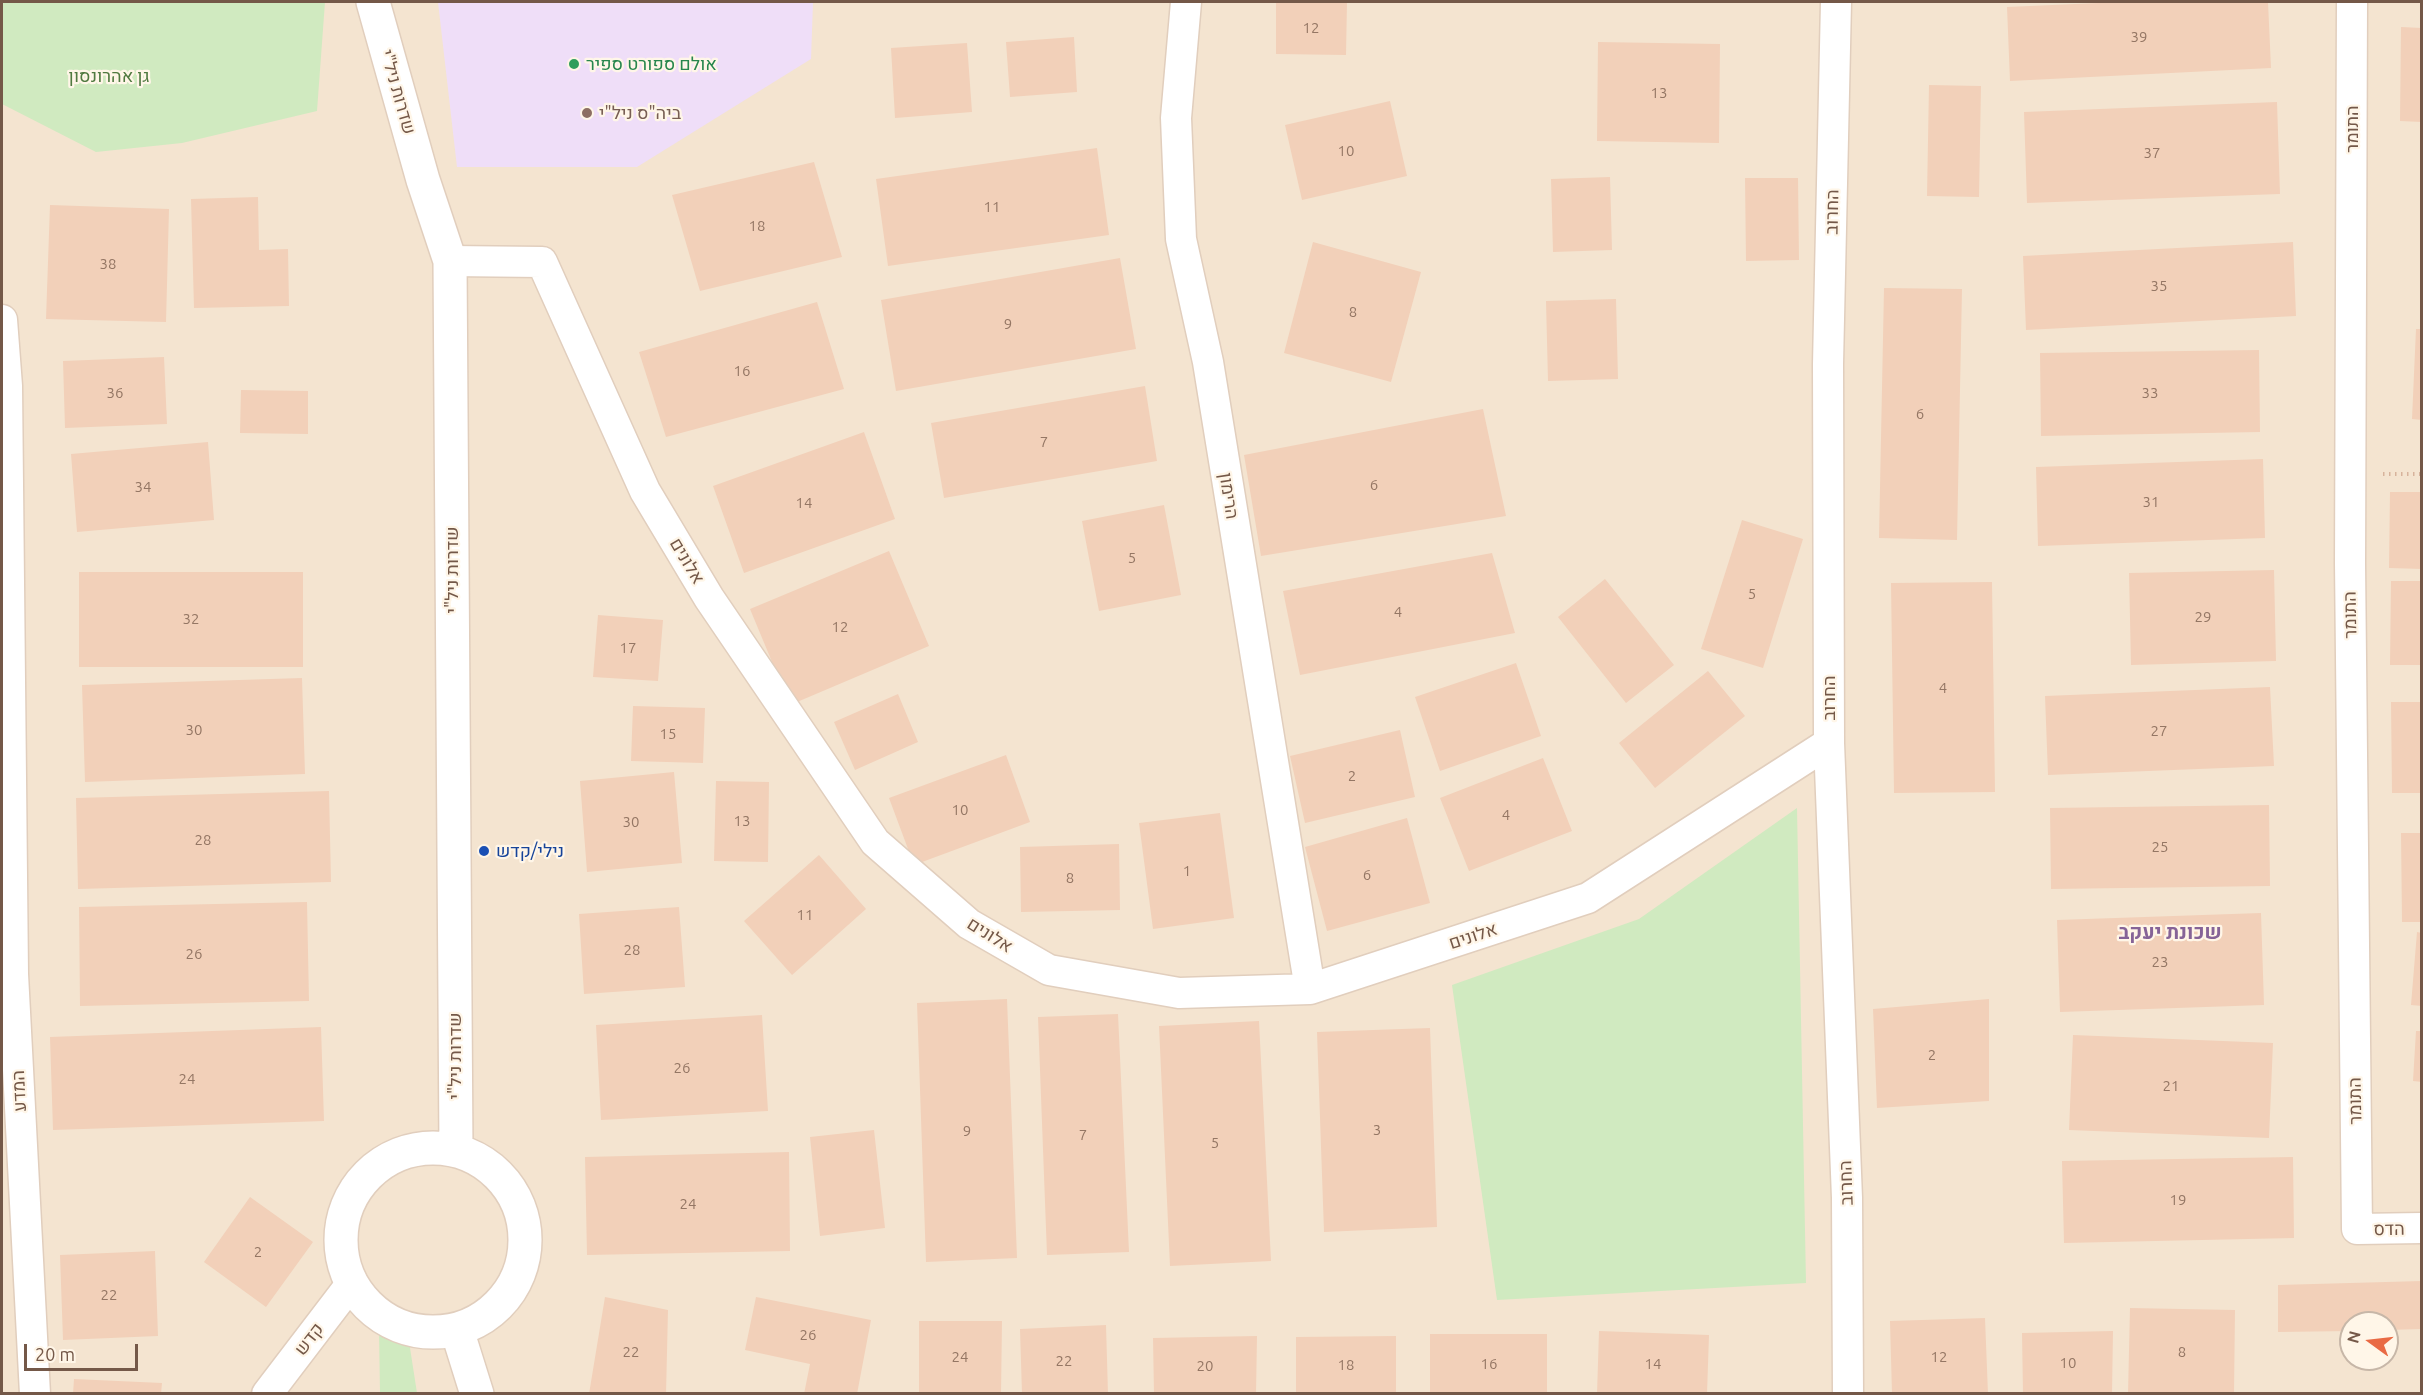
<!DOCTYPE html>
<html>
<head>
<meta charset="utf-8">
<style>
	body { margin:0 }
	#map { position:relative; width:2423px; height:1395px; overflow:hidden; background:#fcf2e1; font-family:Ubuntu,sans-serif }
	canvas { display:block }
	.frame { position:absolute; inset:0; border:3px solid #745848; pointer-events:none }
	.north { position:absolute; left:2339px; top:1311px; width:60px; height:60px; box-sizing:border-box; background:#fff6e8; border:2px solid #c7b7a8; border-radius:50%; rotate:285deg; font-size:16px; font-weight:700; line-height:24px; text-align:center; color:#745848 }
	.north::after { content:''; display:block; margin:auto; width:21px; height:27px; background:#e96a44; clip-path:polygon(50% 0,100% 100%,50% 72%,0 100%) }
	.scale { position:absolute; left:24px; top:1344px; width:114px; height:27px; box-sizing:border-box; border:3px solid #745848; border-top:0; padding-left:8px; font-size:18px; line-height:21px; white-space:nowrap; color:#745848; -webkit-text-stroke:4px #fff6e8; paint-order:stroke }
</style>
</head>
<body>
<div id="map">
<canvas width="2423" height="1395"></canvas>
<div class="frame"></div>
<div class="north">N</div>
<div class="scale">20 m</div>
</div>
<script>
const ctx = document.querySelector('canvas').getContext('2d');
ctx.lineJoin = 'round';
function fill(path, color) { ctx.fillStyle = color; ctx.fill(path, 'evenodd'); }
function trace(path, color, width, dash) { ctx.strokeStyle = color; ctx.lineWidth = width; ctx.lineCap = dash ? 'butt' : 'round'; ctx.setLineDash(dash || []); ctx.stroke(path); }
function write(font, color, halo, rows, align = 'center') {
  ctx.font = font + ' Ubuntu,Heebo,sans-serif'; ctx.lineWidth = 4.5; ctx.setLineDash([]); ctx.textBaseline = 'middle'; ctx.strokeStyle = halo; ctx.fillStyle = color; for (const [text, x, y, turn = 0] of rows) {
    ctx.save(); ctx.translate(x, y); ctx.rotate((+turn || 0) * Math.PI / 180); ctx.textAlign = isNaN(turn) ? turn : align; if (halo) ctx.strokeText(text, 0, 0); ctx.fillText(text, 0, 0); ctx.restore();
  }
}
const residential = new Path2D(`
	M2,2H2421V1393L2,1394ZM2351,1323H2387V1359H2351Z`);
const education = new Path2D(`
	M438,2H813L811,59L637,167H457Z`);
const green = new Path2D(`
	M2,2H325L317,111L182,143L96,152L2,104Z
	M1797,808L1806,1283L1497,1300L1452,985L1639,919Z
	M379,1330L408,1335L417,1393H380Z`);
const building = new Path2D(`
	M1276,2H1347L1346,55L1276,54Z
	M2121,2H2268L2271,68L2010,81L2007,7Z
	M2401,27L2422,28V122L2400,121Z
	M1074,37L1077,92L1010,97L1006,42Z
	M1598,42L1720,44L1719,143L1597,141Z
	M967,43L972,112L895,118L891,48Z
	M1929,85L1981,86L1979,197L1927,196Z
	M1390,101L1407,176L1302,200L1285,125Z
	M2277,102L2280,194L2027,203L2024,112Z
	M1097,148L1109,235L888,266L876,179Z
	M814,162L842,257L700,291L672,195Z
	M1610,177L1612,250L1553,252L1551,179Z
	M1745,178H1798L1799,260L1746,261Z
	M258,197L259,250L288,249L289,306L194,308L191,199Z
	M50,205L169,209L166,322L46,319Z
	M1313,242L1421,272L1391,382L1284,353Z
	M2293,242L2296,316L2026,330L2023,256Z
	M1120,258L1136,349L896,391L881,300Z
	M1884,288L1962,289L1957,540L1879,538Z
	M1616,299L1618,379L1548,381L1546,301Z
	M817,302L844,389L666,437L639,352Z
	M2416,329H2422V420L2412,419Z
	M2259,350L2260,432L2041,436L2040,353Z
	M164,357L167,424L65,428L63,361Z
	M1145,386L1157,461L944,498L931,423Z
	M241,390L308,391V434L240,433Z
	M1483,409L1506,516L1261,556L1244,455Z
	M864,432L895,519L744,573L713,486Z
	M208,442L214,520L77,532L71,454Z
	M2263,459L2265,538L2038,546L2036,467Z
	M2390,492H2422V569L2389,568Z
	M1164,505L1181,595L1099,611L1082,521Z
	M1742,520L1803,539L1763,668L1701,649Z
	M889,551L929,646L790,705L750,609Z
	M1492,553L1515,633L1300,675L1283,591Z
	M2274,570L2276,661L2131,665L2129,573Z
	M79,572H303V667H79Z
	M1605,579L1674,665L1626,703L1558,617Z
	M2391,581H2422V665H2390Z
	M1992,582L1995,792L1894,793L1891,583Z
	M598,615L663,620L658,681L593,677Z
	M1516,663L1541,736L1440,771L1415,697Z
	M1708,671L1745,716L1655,788L1619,743Z
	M302,678L305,774L85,782L82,685Z
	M2270,687L2274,766L2048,775L2045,696Z
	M898,694L918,742L855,770L834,722Z
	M2391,702H2422V793H2392Z
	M633,706L705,708L703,763L631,761Z
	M1400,730L1415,797L1305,823L1290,756Z
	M1006,755L1030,822L914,865L889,798Z
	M1543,758L1572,831L1469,871L1440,798Z
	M674,772L682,863L587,872L580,781Z
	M716,781L769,782L768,862L714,861Z
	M329,791L331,882L78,889L76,798Z
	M2269,805L2270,886L2051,889L2050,808Z
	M1220,813L1234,918L1153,929L1139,823Z
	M1407,818L1430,903L1327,931L1305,847Z
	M2401,833H2422V922H2402Z
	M1119,844L1120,910L1021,912L1020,847Z
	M819,855L866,909L792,975L744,921Z
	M307,902L309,1001L80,1006L79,907Z
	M679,907L685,987L584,994L579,914Z
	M2261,913L2264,1005L2060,1012L2057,920Z
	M2417,932L2422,933V1006L2411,1005Z
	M1007,999L1017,1258L926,1262L917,1003Z
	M1989,999V1101L1877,1108L1873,1009Z
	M1118,1014L1129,1252L1047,1255L1038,1017Z
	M762,1015L768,1111L601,1120L596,1025Z
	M1259,1021L1271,1261L1170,1266L1159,1026Z
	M321,1027L324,1121L53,1130L50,1037Z
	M1430,1028L1437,1227L1324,1232L1317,1032Z
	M2416,1031H2422V1082L2413,1081Z
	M2073,1035L2273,1043L2269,1138L2069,1130Z
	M874,1130L885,1228L820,1236L810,1137Z
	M789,1152L790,1251L587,1255L585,1157Z
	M2293,1157L2294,1238L2064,1243L2062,1161Z
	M250,1197L313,1242L266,1307L204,1262Z
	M155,1251L158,1336L63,1340L60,1255Z
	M2422,1281V1329L2387,1330V1323H2351V1331L2278,1332V1285Z
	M605,1297L668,1310L666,1394H589Z
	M756,1297L871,1320L857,1394H804L810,1364L745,1350Z
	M2130,1308L2235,1310L2234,1394H2128Z
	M1985,1318L1988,1394H1892L1890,1321Z
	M919,1321H1002L1001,1394H919Z
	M1106,1325L1108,1394H1022L1020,1329Z
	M1599,1331L1709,1335L1707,1394H1597Z
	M2113,1331L2112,1394H2023L2022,1333Z
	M1430,1334H1547V1394H1430Z
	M1257,1336L1256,1394H1154L1153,1338Z
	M1396,1336V1394H1296V1337Z
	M74,1379L162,1383L161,1394H73Z`);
const path = new Path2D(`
	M2383,474H2422`);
const minor = new Path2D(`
	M1186,2L1176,118L1181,239L1208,362L1310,989
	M1836,2L1828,364L1829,743L1847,1198L1848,1394
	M2352,2L2350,563L2357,1229L2422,1228
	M450,261L542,262L645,491L709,598L875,842L969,924L1049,970L1179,993L1310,989L1588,898L1829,743
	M2,320L7,386L13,974L35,1394
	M267,1394L351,1284`);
const tertiary = new Path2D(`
	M373,2L423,180L450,261L456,1150
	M341 1240a92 92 0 1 1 184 0a92 92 0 1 1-184 0Z
	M457,1330L477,1394`);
const markers = [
	[574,64,6,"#2e9e5b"],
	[587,113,6,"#8d6e63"],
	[484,851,6,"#1a4fb4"]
];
const numberNames = [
	["12",1311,28],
	["39",2139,37],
	["13",1659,93],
	["10",1346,151],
	["37",2152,153],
	["11",992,207],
	["18",757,226],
	["38",108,264],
	["35",2159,286],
	["8",1353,312],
	["9",1008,324],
	["16",742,371],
	["36",115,393],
	["33",2150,393],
	["6",1920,414],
	["7",1044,442],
	["6",1374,485],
	["34",143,487],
	["31",2151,502],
	["14",804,503],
	["5",1132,558],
	["5",1752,594],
	["4",1398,612],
	["29",2203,617],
	["32",191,619],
	["12",840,627],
	["17",628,648],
	["4",1943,688],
	["30",194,730],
	["27",2159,731],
	["15",668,734],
	["2",1352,776],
	["10",960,810],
	["4",1506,815],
	["13",742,821],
	["30",631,822],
	["28",203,840],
	["25",2160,847],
	["1",1187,871],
	["6",1367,875],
	["8",1070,878],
	["11",805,915],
	["28",632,950],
	["26",194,954],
	["23",2160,962],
	["2",1932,1055],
	["26",682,1068],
	["24",187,1079],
	["21",2171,1086],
	["3",1377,1130],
	["9",967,1131],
	["7",1083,1135],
	["5",1215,1143],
	["19",2178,1200],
	["24",688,1204],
	["2",258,1252],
	["22",109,1295],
	["26",808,1335],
	["22",631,1352],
	["8",2182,1352],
	["24",960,1357],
	["12",1939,1357],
	["22",1064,1361],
	["10",2068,1363],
	["16",1489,1364],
	["14",1653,1364],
	["18",1346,1365],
	["20",1205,1366]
];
const leisureNames = [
	["אולם ספורט ספיר",586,64]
];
const parkNames = [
	["גן אהרונסון",109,76]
];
const streetNames = [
	["שדרות ניל\"י",398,92,74],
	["התומר",2352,129,-90],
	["החרוב",1832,212,-89],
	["הרימון",1229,496,81],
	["אלונים",687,561,59],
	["שדרות ניל\"י",452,570,-90],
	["התומר",2350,615,-91],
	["החרוב",1829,698,-90],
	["אלונים",990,935,32],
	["אלונים",1473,936,-18],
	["שדרות ניל\"י",455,1056,-90],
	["המדע",19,1091,-93],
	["התומר",2355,1101,-91],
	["החרוב",1846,1183,-92],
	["הדס",2389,1229,-1],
	["קדש",309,1339,-52]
];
const educationNames = [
	["ביה\"ס ניל\"י",599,113]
];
const transitNames = [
	["נילי/קדש",496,851]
];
const neighbourhoodNames = [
	["שכונת יעקב",2170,932]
];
fill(residential, '#f4e4d0');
fill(education, '#efdef8');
fill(green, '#d0eac0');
fill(building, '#f2d0b9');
trace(minor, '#e1cebd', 33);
trace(tertiary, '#e1cebd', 36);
trace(path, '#d7b39c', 4, [1.5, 4.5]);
trace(minor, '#fff', 30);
trace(tertiary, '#fff', 33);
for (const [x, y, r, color] of markers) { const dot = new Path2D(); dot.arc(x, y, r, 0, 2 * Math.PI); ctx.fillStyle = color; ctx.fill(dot); trace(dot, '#fff6e8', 2); }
write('15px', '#947664', null, numberNames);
write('18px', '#27864d', '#fff6e8', leisureNames, 'left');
write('18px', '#507a40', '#fff6e8', parkNames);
write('18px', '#745848', '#fff6e8', streetNames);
write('18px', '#785e54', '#fff6e8', educationNames, 'left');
write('18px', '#164399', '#fff6e8', transitNames, 'left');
write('bold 20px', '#866397', '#fff6e8', neighbourhoodNames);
</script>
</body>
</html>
